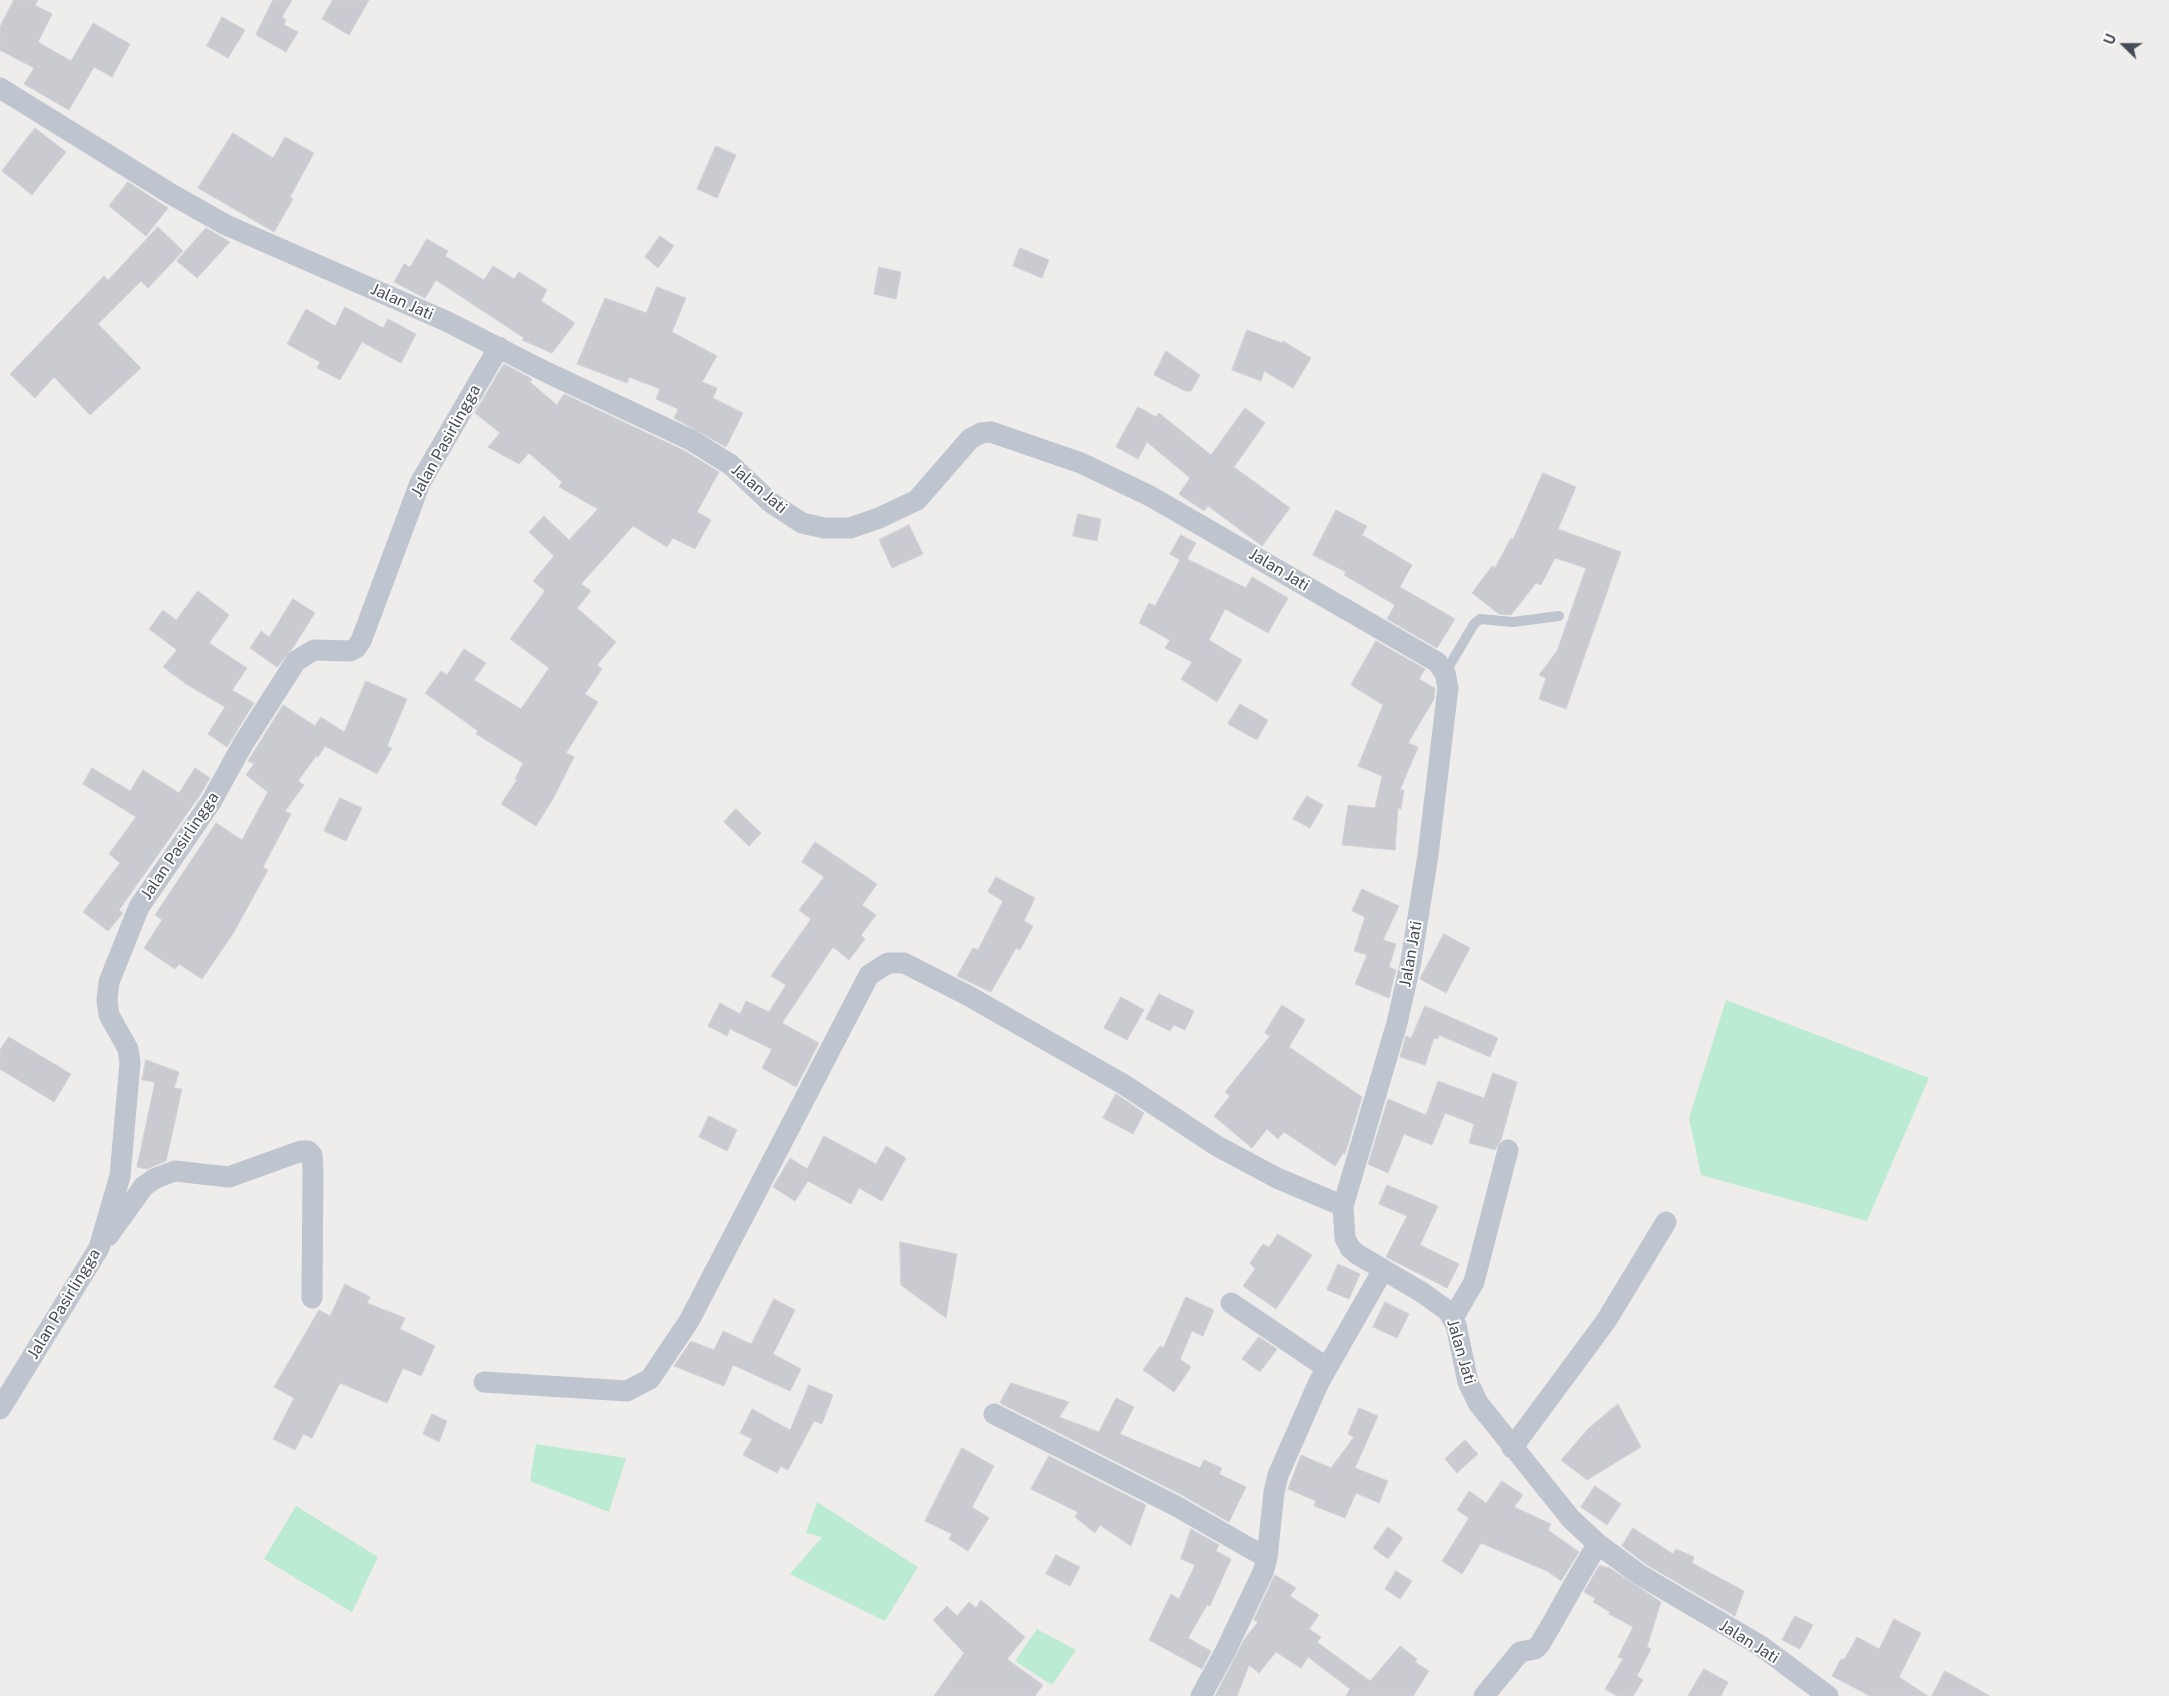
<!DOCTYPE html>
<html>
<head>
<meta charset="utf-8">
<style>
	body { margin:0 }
	#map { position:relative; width:2169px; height:1696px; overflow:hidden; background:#efecec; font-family:"Public Sans",sans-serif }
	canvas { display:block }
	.north { position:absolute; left:2099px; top:20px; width:50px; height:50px; -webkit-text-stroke:4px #fff; paint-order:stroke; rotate:292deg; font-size:14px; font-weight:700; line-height:20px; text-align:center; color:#464d58 }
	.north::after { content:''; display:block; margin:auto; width:18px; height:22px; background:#464d58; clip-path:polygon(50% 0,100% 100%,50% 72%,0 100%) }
</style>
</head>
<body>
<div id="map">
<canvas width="2169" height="1696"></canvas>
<div class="north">U</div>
</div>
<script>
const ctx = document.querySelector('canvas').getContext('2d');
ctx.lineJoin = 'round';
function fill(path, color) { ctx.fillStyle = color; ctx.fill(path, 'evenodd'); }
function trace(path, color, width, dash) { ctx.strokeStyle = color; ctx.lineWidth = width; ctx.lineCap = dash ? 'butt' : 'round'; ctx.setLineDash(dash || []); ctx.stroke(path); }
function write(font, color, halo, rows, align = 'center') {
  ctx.font = font + ' "Public Sans",sans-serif'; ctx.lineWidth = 4; ctx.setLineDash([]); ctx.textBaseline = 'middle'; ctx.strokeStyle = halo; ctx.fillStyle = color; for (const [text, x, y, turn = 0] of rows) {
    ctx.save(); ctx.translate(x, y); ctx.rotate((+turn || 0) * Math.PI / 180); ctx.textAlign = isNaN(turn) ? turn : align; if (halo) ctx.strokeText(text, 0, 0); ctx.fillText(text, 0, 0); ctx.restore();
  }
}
const green = new Path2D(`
	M1726,1000L1929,1078L1867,1221L1701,1175L1689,1118Z
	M536,1444L626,1458L609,1512L530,1481Z
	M817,1502L918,1567L885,1621L790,1574L822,1537L806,1533Z
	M296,1506L378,1557L352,1612L264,1559Z
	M1037,1629L1076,1650L1052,1685L1015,1661Z`);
const building = new Path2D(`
	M14,0H38L35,5L52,14L38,42L71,61L93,23L130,44L112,77L94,67L69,110L24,84L34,68L0,50V27Z
	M273,0H292L282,17L286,20L284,25L298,32L286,52L256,35Z
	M333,0H369L349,35L322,19Z
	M222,17L245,30L228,58L207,46Z
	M35,128L66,152L32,195L2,171Z
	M233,133L273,158L285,137L314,153L290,197L293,199L274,232L198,188Z
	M716,146L736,155L717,198L697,189Z
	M128,182L168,208L146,236L109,206Z
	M158,227L183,251L148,288L141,281L98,324L141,368L90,415L54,377L35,398L10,374L104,276L108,280Z
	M206,228L230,242L197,278L177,261Z
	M660,236L674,246L658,268L645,257Z
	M427,239L448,251L445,256L484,280L493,266L514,279L519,272L547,290L541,301L575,323L552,353L522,340L524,338L436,280L425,298L394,282L404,264L410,267Z
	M1020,248L1049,260L1042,278L1013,266Z
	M879,267L901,272L896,299L874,294Z
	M657,287L686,298L672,332L717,356L702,382L717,388L713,398L743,413L726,447L674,418L678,409L656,399L660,389L629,377L627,383L577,364L605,298L646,313Z
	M345,307L383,328L388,319L416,334L401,363L362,342L340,380L317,368L320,362L287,344L306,309L335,326Z
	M1247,330L1282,343L1283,341L1311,358L1293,388L1264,371L1261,381L1232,370Z
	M1166,351L1200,375L1191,391H1185L1154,375Z
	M504,364L532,379L530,382L557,405L564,394L685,451L719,472L697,512L711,520L695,549L673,538L667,547L633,526L581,584L591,591L577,608L616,642L597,665L602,669L585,694L598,702L566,753L574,757L553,799L536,826L501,804L517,780L515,779L523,763L476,734L478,731L425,693L441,671L447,675L464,649L486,663L474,680L521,709L549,668L510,639L545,591L533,581L554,556L529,532L544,516L569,540L598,509L559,487L562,482L529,453L519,464L488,447L500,433L475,413Z
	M1138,407L1156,417L1159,413L1211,455L1245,408L1265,423L1234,467L1290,508L1262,546L1208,506L1204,511L1179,494L1190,478L1147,442L1138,459L1116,447Z
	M1543,473L1576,487L1558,529L1621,552L1566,709L1539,699L1546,678L1539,675L1557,651L1586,568L1555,558L1541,585L1536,583L1511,615L1499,614L1472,593L1492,566L1495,568L1511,538L1513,539Z
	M1336,510L1367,526L1362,535L1412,565L1400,587L1455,619L1437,648L1387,619L1395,605L1344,575L1346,572L1313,555Z
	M1078,514L1101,519L1097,541L1073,536Z
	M909,525L923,554L892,568L879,540Z
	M1181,535L1196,543L1187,559L1246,588L1252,577L1288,598L1268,633L1225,609L1209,640L1242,660L1217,702L1181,679L1192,662L1165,648L1170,640L1139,623L1149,603L1155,606L1180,560L1170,554Z
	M198,591L229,615L209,643L247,668L232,690L254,703L227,747L208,734L225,707L186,684L163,667L177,650L149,629L163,610L176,620Z
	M293,599L315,613L292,649L277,667L250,648L261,631L269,637Z
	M1376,641L1425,669L1419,679L1435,688L1434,699L1408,743L1418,747L1400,790H1404L1401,809L1398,808L1395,850L1342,845L1348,805L1375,808L1382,776L1358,766L1383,705L1351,685Z
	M366,681L407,699L387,746L392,748L377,774L325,746L318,757L316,756L298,781L304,785L285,811L291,814L263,867L268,870L234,932L202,979L179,964L175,969L144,948L162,920L155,915L216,823L242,840L268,792L246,775L254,764L248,761L283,705L315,726L321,717L344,732Z
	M1240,704L1268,720L1257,740L1228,724Z
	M92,768L130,791L143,770L179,793L195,768L210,778L200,795L119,910L123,913L108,931L83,912L120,863L109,854L136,817L83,784Z
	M1307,796L1323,805L1310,828L1293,819Z
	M340,798L362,808L346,841L324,831Z
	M736,809L761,833L749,846L724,822Z
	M815,842L877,884L862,905L876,915L861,935L865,939L849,960L833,947L782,1023L819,1043L796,1087L762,1068L772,1049L730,1029L727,1036L708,1026L720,1003L740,1014L746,1001L769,1012L786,985L771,976L811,919L799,910L824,877L802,862Z
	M996,877L1035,898L1024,921L1033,926L1020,950L1016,948L991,992L957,976L973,948L978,950L1003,901L988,892Z
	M1362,889L1399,906L1383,940L1396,944L1389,967L1396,970L1389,998L1355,984L1367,955L1354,951L1365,917L1352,911Z
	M1444,934L1470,948L1446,993L1420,979Z
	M1159,994L1194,1011L1185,1030L1174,1025L1170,1031L1146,1019Z
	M1121,997L1144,1010L1127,1040L1104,1028Z
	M1282,1005L1305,1020L1289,1047L1362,1097L1345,1154L1343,1153L1335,1166L1284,1132L1278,1139L1267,1129L1252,1148L1214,1116L1230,1096L1225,1092L1270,1036L1265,1033Z
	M1425,1006L1498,1038L1490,1057L1439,1035L1438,1039L1434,1038L1425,1065L1400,1057L1406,1036L1411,1038Z
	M9,1037L71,1074L54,1102L0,1069V1050Z
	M146,1060L179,1072L174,1088L182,1089L166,1161L147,1169L137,1167L155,1082L142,1080Z
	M1493,1073L1517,1082L1501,1140L1495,1150L1469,1143L1474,1124L1445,1113L1432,1145L1404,1134L1388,1173L1368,1164L1388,1099L1426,1115L1438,1081L1484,1098Z
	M1116,1094L1144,1113L1133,1134L1103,1118Z
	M709,1116L737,1130L727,1151L699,1137Z
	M824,1136L876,1164L886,1146L906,1158L882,1201L859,1188L851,1204L808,1181L795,1201L773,1187L790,1158L807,1169Z
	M1387,1185L1438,1206L1420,1245L1459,1264L1447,1288L1386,1257L1407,1216L1379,1204Z
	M1278,1234L1312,1255L1276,1309L1243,1286L1255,1269L1250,1263L1263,1244L1269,1247Z
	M900,1242L957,1254L946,1318L901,1285Z
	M1338,1264L1360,1274L1349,1299L1327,1290Z
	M345,1284L370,1297L367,1303L405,1318L400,1329L435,1346L421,1376L403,1368L387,1403L340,1383L312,1438L303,1434L295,1450L273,1439L294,1398L274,1387L319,1310L330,1316Z
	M1186,1297L1214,1310L1203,1336L1192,1331L1180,1359L1191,1367L1174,1392L1143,1370L1160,1346L1163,1348Z
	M774,1299L795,1310L773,1354L801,1369L790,1391L733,1365L724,1386L674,1366L691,1341L714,1350L723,1331L751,1344Z
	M1385,1302L1409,1314L1397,1338L1373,1327Z
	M1259,1337L1277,1349L1260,1372L1242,1359Z
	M1011,1383L1069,1402L1059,1417L1099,1432L1116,1398L1134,1407L1120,1434L1200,1468L1204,1460L1222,1468L1219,1474L1246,1487L1229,1522L1182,1495L1000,1403Z
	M809,1385L833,1395L822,1424L814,1421L788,1470L781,1466L777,1473L743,1455L752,1439L740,1433L752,1409L790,1430Z
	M1618,1404L1641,1447L1587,1480L1561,1460L1589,1428Z
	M1359,1408L1378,1416L1355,1468L1388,1481L1379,1503L1356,1493L1345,1518L1314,1506L1316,1501L1288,1489L1301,1455L1331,1468L1354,1437L1348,1434Z
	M432,1414L447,1421L439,1442L423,1434Z
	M1465,1440L1478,1454L1457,1473L1445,1459Z
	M962,1448L994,1466L972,1507L989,1518L968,1551L949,1539L952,1534L925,1521Z
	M1049,1456L1146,1505L1131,1546L1100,1525L1095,1533L1075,1517L1078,1512L1031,1489Z
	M1502,1481L1523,1495L1514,1507L1551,1524L1548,1530L1579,1552L1561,1581L1547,1571L1481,1543L1462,1574L1442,1561L1469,1518L1457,1510L1469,1491L1486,1503Z
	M1595,1486L1621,1504L1607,1525L1581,1507Z
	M1388,1527L1403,1538L1388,1559L1373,1548Z
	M1633,1528L1673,1554L1676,1549L1694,1557L1692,1563L1744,1591L1735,1616L1647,1565L1622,1546Z
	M1191,1529L1219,1545L1216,1551L1231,1559L1210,1606L1207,1605L1188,1638L1211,1651L1202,1669L1149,1640L1171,1594L1179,1599L1195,1565L1181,1559Z
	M1056,1555L1080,1567L1070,1586L1046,1574Z
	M1600,1565L1607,1568L1608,1567L1661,1602L1647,1647L1651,1649L1637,1676L1643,1680L1633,1696H1617L1605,1689L1623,1659L1618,1657L1633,1627L1609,1614L1610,1612L1593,1602L1595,1598L1584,1592Z
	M1396,1571L1412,1581L1400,1599L1385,1589Z
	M1275,1575L1296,1588L1290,1596L1319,1615L1309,1629L1321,1637L1317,1642L1370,1681L1400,1646L1417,1659L1415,1662L1429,1671L1413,1696H1346L1350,1689L1308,1657L1301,1668L1276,1652L1259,1673L1249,1665L1237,1696H1215L1245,1638L1258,1622L1254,1620Z
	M981,1600L1025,1637L1007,1659L1043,1685L1035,1696H934L964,1653L933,1620L947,1606L957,1616L969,1602L976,1608Z
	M1795,1616L1813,1625L1800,1649L1782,1640Z
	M1894,1619L1921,1633L1899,1677L1928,1696H1870L1832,1676L1841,1659L1844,1660L1857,1637L1879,1649Z
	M1704,1669L1728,1682L1721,1696H1688Z
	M1945,1671L1990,1696H1932Z`);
const service = new Path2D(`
	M1445,673L1474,624L1480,619L1513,622L1559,616`);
const minor = new Path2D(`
	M0,88L171,194L226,225L446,321L546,372L691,440L731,465L770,502L802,523L824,528H850L879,518L917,500L970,439L981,433L991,432L1081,463L1150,496L1437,662L1445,673L1448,688L1428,855L1411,961L1397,1023L1343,1206L1345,1238L1350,1248L1357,1254L1423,1293L1448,1311L1456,1325L1468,1382L1478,1403L1571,1519L1598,1544L1640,1575L1761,1646L1828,1696
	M108,1236L144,1186L156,1178L175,1171L229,1177L301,1151H308L312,1155L313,1171L312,1298
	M1231,1303L1327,1368
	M1453,1318L1474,1282L1508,1150
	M484,1382L627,1391L650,1379L689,1321L869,975L888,963H904L967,995L1123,1084L1217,1146L1277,1178L1343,1206
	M0,1409L99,1248L120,1176L130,1063L128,1049L109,1015L107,1000L109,982L139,907L211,802L243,744L296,661L314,650L350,651L356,648L361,641L420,483L499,347
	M994,1414L1176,1506L1267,1558
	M1512,1448L1606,1321L1666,1222
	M1201,1696L1225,1652L1263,1572L1267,1558L1274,1492L1278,1475L1319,1382L1383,1270
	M1484,1696L1520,1652L1535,1649L1540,1644C1560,1611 1577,1577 1598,1544`);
const streetNames = [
	["Jalan Jati",402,302,24],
	["Jalan Pasirlingga",446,441,-61],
	["Jalan Jati",759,489,40],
	["Jalan Jati",1279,570,31],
	["Jalan Pasirlingga",180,846,-56],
	["Jalan Jati",1411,954,-80],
	["Jalan Pasirlingga",64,1304,-59],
	["Jalan Jati",1461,1352,74],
	["Jalan Jati",1749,1642,32]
];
fill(green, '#bcebd3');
fill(building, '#cacbd1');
trace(building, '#d0d2d8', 1);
trace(service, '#bec5ce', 10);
trace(minor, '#bec5ce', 21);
write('16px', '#464d58', '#fff', streetNames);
</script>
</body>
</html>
